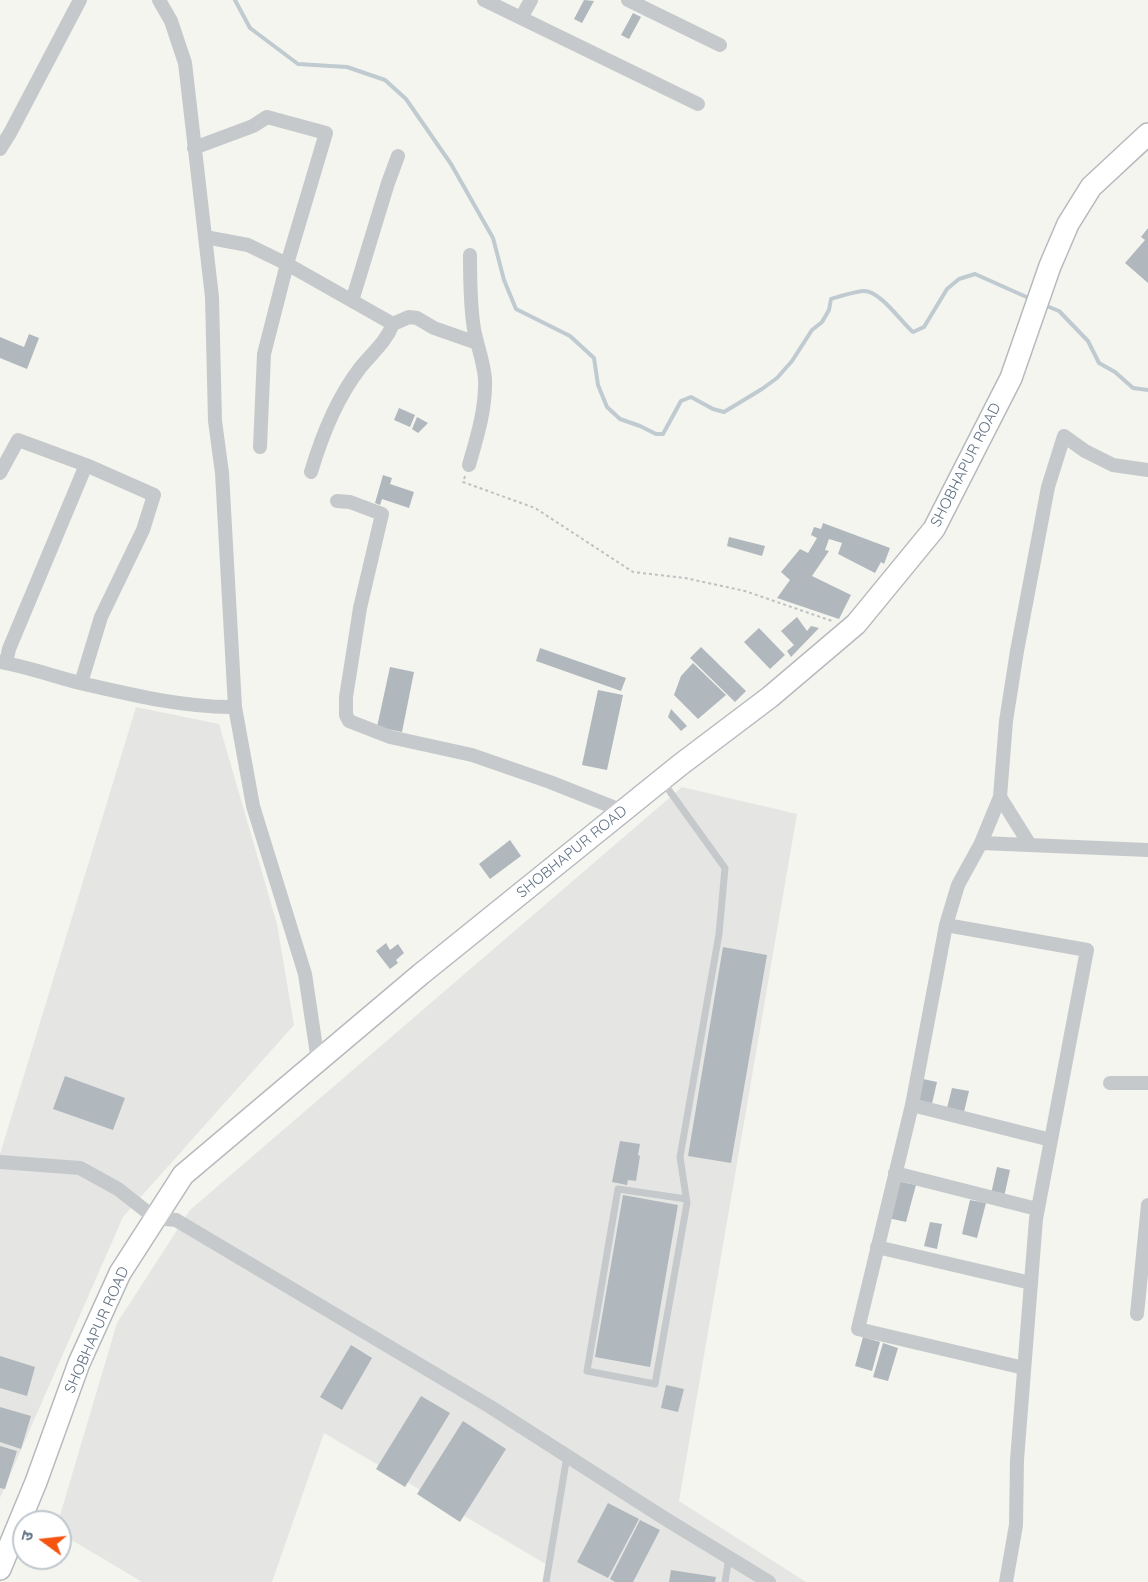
<!DOCTYPE html>
<html>
<head>
<meta charset="utf-8">
<style>
	body { margin:0 }
	#map { position:relative; width:1148px; height:1582px; overflow:hidden; background:#f4f5ef; font-family:Quicksand,"Noto Sans Devanagari",sans-serif }
	canvas { display:block }
	.north { position:absolute; left:12px; top:1510px; width:60px; height:60px; box-sizing:border-box; background:#fff; border:2px solid #bfc7ce; border-radius:50%; rotate:285deg; font-size:16px; font-weight:700; line-height:24px; text-align:center; color:#607284 }
	.north::after { content:''; display:block; margin:auto; width:21px; height:27px; background:#f45410; clip-path:polygon(50% 0,100% 100%,50% 72%,0 100%) }
</style>
</head>
<body>
<div id="map">
<canvas width="1148" height="1582"></canvas>
<div class="north">उ</div>
</div>
<script>
const ctx = document.querySelector('canvas').getContext('2d');
ctx.lineJoin = 'round';
function fill(path, color) { ctx.fillStyle = color; ctx.fill(path, 'evenodd'); }
function trace(path, color, width, dash) { ctx.strokeStyle = color; ctx.lineWidth = width; ctx.lineCap = dash ? 'butt' : 'round'; ctx.setLineDash(dash || []); ctx.stroke(path); }
function write(font, color, halo, rows, align = 'center') {
  ctx.font = font + ' Quicksand,sans-serif'; ctx.lineWidth = 6; ctx.setLineDash([]); ctx.textBaseline = 'middle'; ctx.strokeStyle = halo; ctx.fillStyle = color; for (const [text, x, y, turn = 0] of rows) {
    ctx.save(); ctx.translate(x, y); ctx.rotate((+turn || 0) * Math.PI / 180); ctx.textAlign = isNaN(turn) ? turn : align; if (halo) ctx.strokeText(text, 0, 0); ctx.fillText(text, 0, 0); ctx.restore();
  }
}
const built = new Path2D(`
	M136,707L219,724L277,924L294,1025L123,1217L0,1498V1154Z
	M682,787L797,814L679,1501L806,1582H546L549,1566L324,1433L272,1582H142L60,1533V1522H58L117,1323L190,1210Z`);
const stream = new Path2D(`
	M235,0L250,28L298,64L347,67L385,80L406,99L451,164L493,238L504,280L516,309L570,336L594,358L598,385L607,407L620,419L640,426L656,434H663L681,401L691,397L713,409L724,412L762,389L777,378L792,361L812,330L822,322L829,310L831,299C841,296 853,292 863,291C880,290 901,322 913,332L924,327L947,289L959,279L975,274L1031,299
	M1044,305L1059,311L1088,341L1099,363L1115,372L1133,388L1148,390`);
const building = new Path2D(`
	M584,0L594,1L582,23L574,19Z
	M633,13L641,17L629,39L621,35Z
	M1148,228V283L1125,263L1145,240L1141,237Z
	M29,334L39,338L27,369L0,358V337L24,347Z
	M399,408L415,415L410,427L394,420Z
	M417,417L428,423L418,433L412,429Z
	M383,475L392,478L390,484L414,492L409,508L382,499L380,505L375,503Z
	M823,523L890,548L884,564L881,562L875,573L838,554L842,543L829,539L825,550L829,551L812,576L851,595L839,619L777,598L790,580L781,572L800,549L808,553L817,538L811,535L814,527L821,529Z
	M729,537L765,546L762,556L727,546Z
	M797,617L807,631L811,626L819,628L791,657L787,651L794,645L781,631Z
	M759,628L785,655L770,669L744,642Z
	M701,647L746,691L735,702L690,658Z
	M540,648L626,678L621,691L536,661Z
	M693,663L726,695L698,719L674,695L681,676Z
	M390,667L414,672L402,732L377,727Z
	M598,690L623,695L607,770L582,765Z
	M671,709L687,726L681,731L668,717Z
	M510,840L521,856L490,879L479,864Z
	M386,943L390,950L398,944L404,953L396,960L398,963L390,969L376,951Z
	M723,947L767,955L731,1163L688,1156Z
	M65,1076L125,1098L113,1130L53,1109Z
	M923,1079L937,1082L931,1108L917,1105Z
	M952,1088L969,1091L963,1116L946,1112Z
	M620,1141L640,1144L638,1155L640,1156L636,1181L628,1180L627,1185L612,1182Z
	M997,1167L1010,1170L1004,1197L991,1194Z
	M897,1181L916,1185L906,1222L888,1218Z
	M623,1195L678,1205L650,1367L595,1357Z
	M970,1200L986,1203L977,1238L962,1234Z
	M930,1222L942,1224L937,1249L924,1246Z
	M863,1337L880,1342L872,1371L855,1366Z
	M883,1343L898,1348L888,1381L873,1377Z
	M351,1345L372,1358L342,1410L320,1397Z
	M0,1356L35,1367L27,1396L0,1388Z
	M666,1385L684,1389L678,1412L661,1408Z
	M421,1396L450,1413L405,1487L376,1469Z
	M0,1407L31,1416L21,1449L0,1442Z
	M463,1421L506,1449L460,1522L417,1494Z
	M0,1446L17,1451L5,1489L0,1488Z
	M608,1503L639,1519L608,1578L577,1562Z
	M640,1520L660,1530L633,1582H615L610,1579Z
	M671,1570L716,1577L715,1582H669Z`);
const path = new Path2D(`
	M465,476L463,482L535,508L633,572L685,578L745,591L832,621`);
const service = new Path2D(`
	M663,782L725,868L719,934L680,1157L687,1203L655,1384L587,1371L618,1189L686,1199
	M546,1582L567,1456
	M725,1582L729,1557`);
const minor = new Path2D(`
	M159,0L171,21L185,63L212,297L215,421L222,473L235,707L253,806L305,974L318,1061
	M484,0L698,104
	M628,0L720,45
	M521,18L531,0
	M194,148L253,126L267,117L326,133L287,264L264,354L260,447
	M0,149L10,133L80,0
	M205,237L248,245L287,264L393,324
	M352,301L388,183L398,156
	M469,465C477,437 486,409 485,379C484,363 477,345 474,329C470,305 470,280 470,255
	M311,472C322,435 336,399 360,368C372,353 386,342 393,324L409,317L417,318L434,328L477,343
	M0,473L18,440L86,465L154,495L143,530L101,617L81,683
	M337,501L350,502L382,514L360,608L353,653L346,697V715L349,721L390,737L472,755L550,782L623,811
	M0,662C27,667 53,676 80,683C128,694 185,708 235,707
	M6,663L9,649L86,465
	M1000,797L1030,845
	M981,843L1000,797L1006,721L1017,651L1048,487L1064,436L1085,451L1113,465L1148,470
	M946,925L1087,950L1036,1219L1017,1460L1016,1525L1006,1582
	M1110,1083H1148
	M912,1105L1051,1140
	M0,1162L80,1168L118,1189L155,1218L176,1220L489,1406L664,1518L769,1582
	M895,1173L1037,1209
	M877,1247L1031,1283
	M1137,1314L1148,1205
	M1024,1368L858,1329L912,1105L946,925L958,885L981,843L1148,850`);
const primary = new Path2D(`
	M0,1569L36,1482L79,1363L120,1273L183,1175L421,974L680,765L770,697L856,624L934,529L1011,378L1050,266L1068,224L1091,187L1148,134`);
const streetNames = [
	["SHOBHAPUR ROAD",966,465,-63],
	["SHOBHAPUR ROAD",572,852,-39],
	["SHOBHAPUR ROAD",97,1330,-66]
];
fill(built, '#e5e6e3');
trace(stream, '#c0cbd1', 4);
fill(building, '#b0b7bd');
trace(primary, '#b6babe', 24);
trace(path, '#bec0c2', 2, [3, 3]);
trace(service, '#c6c9cc', 7);
trace(minor, '#c6c9cc', 14);
trace(primary, '#fff', 21);
write('15px', '#607284', '#fff', streetNames);
</script>
</body>
</html>
